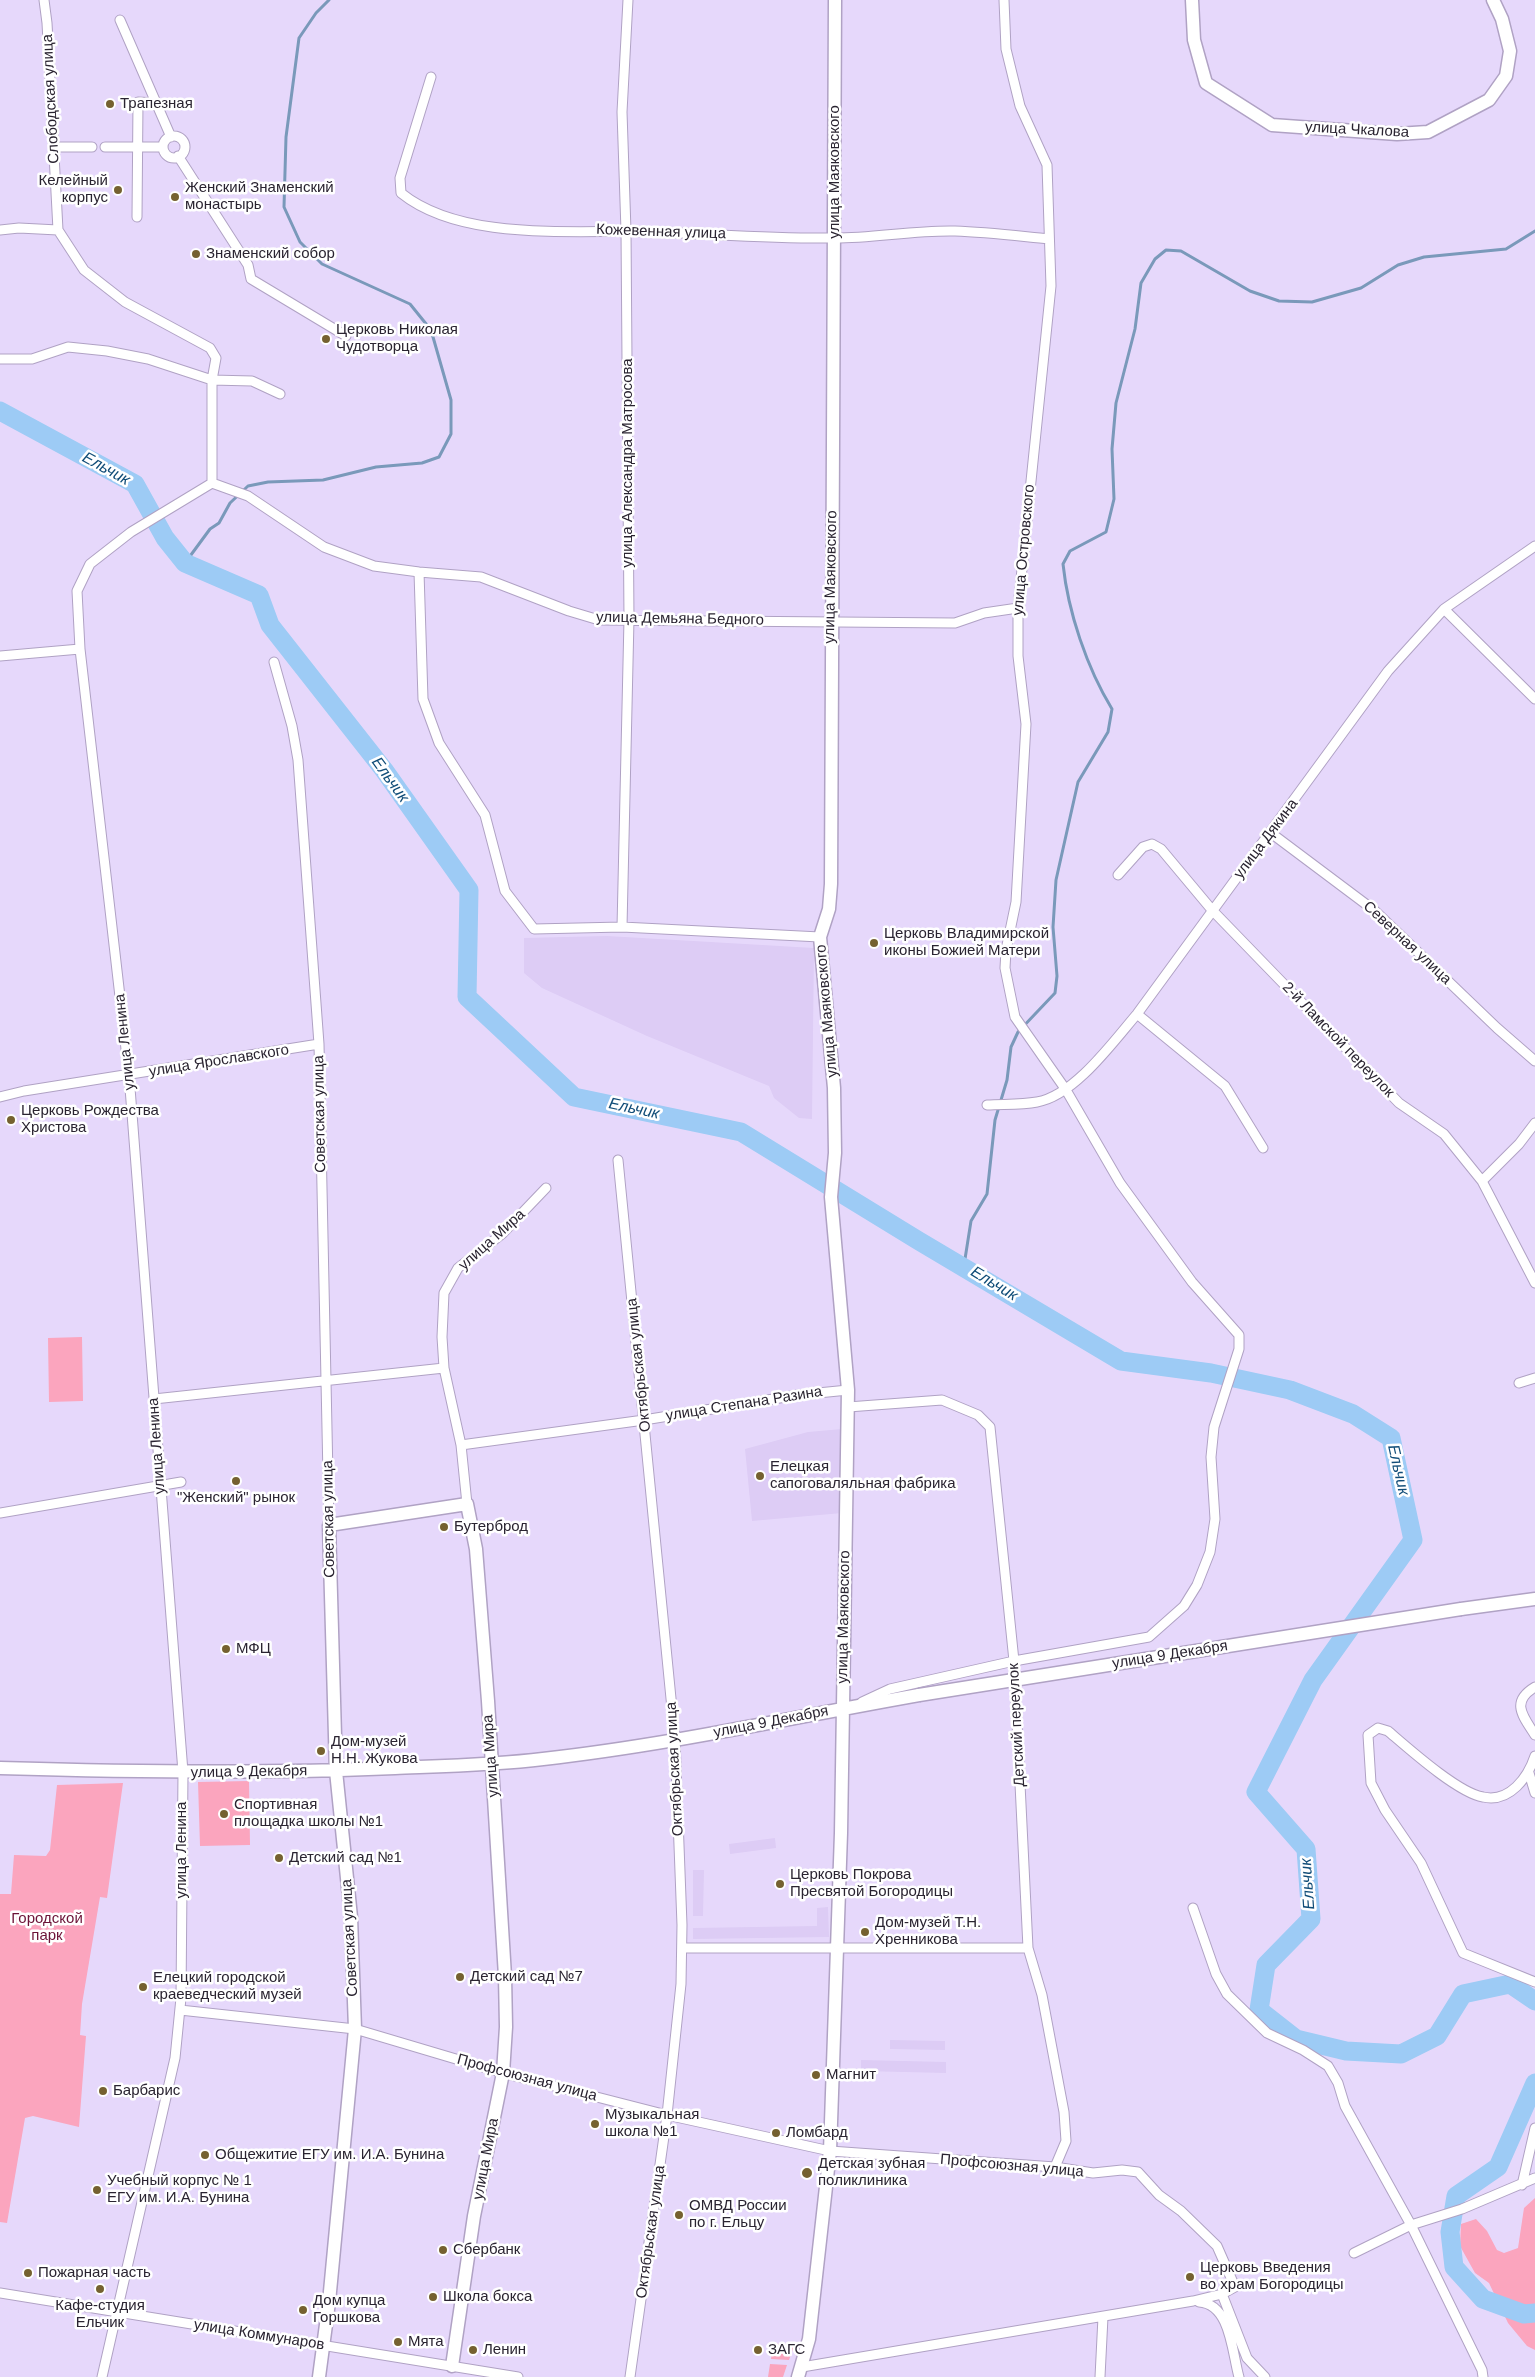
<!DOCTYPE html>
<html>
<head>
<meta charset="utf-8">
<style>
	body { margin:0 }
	canvas { display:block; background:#e6d8fb }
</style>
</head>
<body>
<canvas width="1535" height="2377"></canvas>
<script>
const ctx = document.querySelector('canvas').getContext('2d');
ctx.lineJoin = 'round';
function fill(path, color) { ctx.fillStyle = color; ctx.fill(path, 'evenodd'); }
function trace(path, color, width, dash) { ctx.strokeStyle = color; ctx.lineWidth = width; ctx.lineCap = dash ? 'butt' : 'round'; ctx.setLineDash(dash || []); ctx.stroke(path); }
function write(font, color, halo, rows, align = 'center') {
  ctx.font = font + ' Helvetica,sans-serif'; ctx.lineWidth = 5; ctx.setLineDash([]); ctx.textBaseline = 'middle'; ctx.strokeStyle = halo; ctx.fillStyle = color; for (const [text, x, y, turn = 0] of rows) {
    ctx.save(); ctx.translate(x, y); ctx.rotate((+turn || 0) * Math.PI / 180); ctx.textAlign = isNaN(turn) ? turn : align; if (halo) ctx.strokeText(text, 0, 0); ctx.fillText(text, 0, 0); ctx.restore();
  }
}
const built = new Path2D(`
	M607,936L814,948L812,1119L799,1118L774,1098L769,1086L647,1036L542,988L524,973V938Z
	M842,1429V1513L752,1521L745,1449L808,1432Z
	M775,1838L776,1848L730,1854L729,1844Z
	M693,1870H704L703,1916H693Z
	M828,1907L829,1937L693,1939V1928L817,1926V1908Z
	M890,2040L945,2041V2050L890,2049Z
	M861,2060L946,2062V2073L861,2071Z`);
const green = new Path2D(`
	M82,1337L83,1401L49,1402L48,1338Z
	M249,1781L250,1845L200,1846L198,1782Z
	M123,1783L107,1898L100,1897L82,2004L80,2035L86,2036L79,2127L33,2116L25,2118L7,2223L0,2222V1894H11L14,1855L46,1856L50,1850L57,1785Z
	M1535,2198V2350L1527,2346L1508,2323L1489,2283L1475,2273L1460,2246L1461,2224L1476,2219L1487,2231L1497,2250L1504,2253L1518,2248L1524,2208Z
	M773,2343L794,2346L789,2360L771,2359Z
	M770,2364L787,2365L783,2377H768Z`);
const stream = new Path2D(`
	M185,563L210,529L219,523L230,503L248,486L268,482L323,480L376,467L422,463L439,457L451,434V400L431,330L410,304L322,264L300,242L284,207L286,137L299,38L316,13L329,0
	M966,1269L965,1259L971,1221L987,1194L995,1120L1007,1080L1011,1047L1018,1032L1055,993L1057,976L1053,927L1056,880L1078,782L1108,732L1112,709C1087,668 1068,612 1063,564L1070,551L1106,532L1114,499L1112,449L1116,403L1135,329L1141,283L1155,259L1166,250L1181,251L1250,291L1279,301L1312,302L1361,288L1398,265L1424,257L1506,249L1535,231`);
const river = new Path2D(`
	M0,411L135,484L165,538L185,563L259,595L270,625L384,770L469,890L467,997L574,1097L741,1132L919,1241L1121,1361L1211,1373L1290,1390L1353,1414L1391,1438L1413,1540L1313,1680L1256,1792L1306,1849L1311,1919L1266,1965L1259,2010L1296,2039L1346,2051L1401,2054L1437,2036L1463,1994L1510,1984L1535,2001
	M1535,2083L1498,2167L1456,2196L1450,2232L1454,2267L1483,2299L1524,2314L1535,2313`);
const street = new Path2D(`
	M44,0L47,23L58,230L84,270L125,302L210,348L216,358L212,380V483L131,532L90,564L77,591L80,649L129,1075L183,1772L181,1998L175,2058L102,2377
	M120,20L171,137
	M431,77L400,178L401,193C463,243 577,229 653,232C714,234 774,239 835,238C875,238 915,230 955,231C986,232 1018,236 1049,239
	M163 147a11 11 0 1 1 22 0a11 11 0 1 1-22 0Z
	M54,147H92
	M105,147H163
	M178,156L248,265L251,279L346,336
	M137,217L138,102L156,103
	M0,230L19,228L58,230
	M0,359H32L68,347L107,351L148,359L212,380L252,381L280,394
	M212,483L248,496L324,547L374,566L419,572L481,577L569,611L599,620L955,623L984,613L1018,608
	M419,572L423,699L439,743L485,815L505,891L534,929L622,927L820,937
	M1444,609L1535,699
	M0,656L80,649
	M274,662L292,726L298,760L319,1044L329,1525
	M1271,833L1375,911L1497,1028L1535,1061
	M1118,875L1143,847L1152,844L1161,849L1212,910L1399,1103L1444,1134L1482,1181L1535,1283
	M622,927L629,619L626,231L622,112L628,0
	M1137,1014L1225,1086L1263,1148
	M0,1097L24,1091L319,1044
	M987,1105C1004,1104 1021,1105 1037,1102C1074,1096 1113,1042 1137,1014L1388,671L1444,609L1535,546
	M618,1160L675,1739L682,1925L681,1984L667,2115L630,2377
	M1482,1181L1519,1144L1535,1123
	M1519,1383L1535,1378
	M154,1399L444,1368
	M848,1407L942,1400L978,1415L990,1427L1014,1661L1028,1948L1042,1995L1064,2112L1066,2141L1055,2167
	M461,1445L644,1420L798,1395L848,1390
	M467,1504L461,1445L444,1368L442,1337L444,1293L458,1268L502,1234L546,1188
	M0,1513L181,1482
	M1535,1687C1510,1702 1523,1716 1535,1735
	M862,1702L890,1689L1014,1661L1149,1637L1184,1606L1197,1585L1210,1552L1215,1519L1211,1457L1214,1427L1239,1349V1335L1192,1282L1120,1183L1066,1090L1015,1017L1005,968L1006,950L1016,902L1026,724L1018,656V608L1051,286L1047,165L1020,106L1006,49L1004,0
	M1535,1756C1528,1777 1510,1803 1483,1797C1458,1793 1408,1748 1388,1731L1378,1728L1368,1735L1371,1783L1385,1810L1421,1863L1463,1953L1535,1982
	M1529,1773L1535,1793
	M1193,1908L1216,1974L1227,1994L1267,2033L1303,2050L1328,2066L1338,2083L1345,2106L1411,2225L1482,2370L1483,2377
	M682,1948H1028
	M180,2010L355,2029L503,2073L667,2115L830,2151L1055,2167L1093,2173L1122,2170L1138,2172L1159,2195L1181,2211L1217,2246L1235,2287L1222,2294L1193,2301L802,2367
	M1522,2185L1535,2128
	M1354,2253L1411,2225L1462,2209L1535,2178
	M0,2293L518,2377
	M1222,2294L1247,2358L1265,2377
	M1199,2302C1231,2304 1232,2353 1239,2377
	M1100,2377L1103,2317`);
const secondary = new Path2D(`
	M1192,0L1194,40L1206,83L1272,125L1397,134L1428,132L1489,100L1506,76L1510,51L1502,19L1493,0
	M1461,1609L1535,1599
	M0,1768C132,1772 263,1774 395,1768C445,1766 494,1765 543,1759C669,1745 794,1717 919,1695
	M319,2377L329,2302L355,2029L351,1917L336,1771L329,1525L467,1504L476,1549L488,1701L505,1976L506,2027L503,2073L474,2216L452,2366
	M798,2377L809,2339L830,2151L841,1833L848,1390L831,1197L835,1153L834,1088L820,937L829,909L831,884L835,0`);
const secondaryBridge = new Path2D(`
	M919,1695L1461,1609`);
const markers = [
	[110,104,5,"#756130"],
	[118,190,5,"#756130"],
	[175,197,5,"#756130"],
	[196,254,5,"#756130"],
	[326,339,5,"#756130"],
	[874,943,5,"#756130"],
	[11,1120,5,"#756130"],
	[760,1476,5,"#756130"],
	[236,1481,5,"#756130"],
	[444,1527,5,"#756130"],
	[226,1649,5,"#756130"],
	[321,1751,5,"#756130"],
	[224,1814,5,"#756130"],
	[279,1858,5,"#756130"],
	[780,1884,5,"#756130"],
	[865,1932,5,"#756130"],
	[460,1977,5,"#756130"],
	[143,1987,5,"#756130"],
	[816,2075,5,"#756130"],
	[103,2091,5,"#756130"],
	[595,2124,5,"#756130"],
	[776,2133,5,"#756130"],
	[205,2155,5,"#756130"],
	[807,2173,6,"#756130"],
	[97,2190,5,"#756130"],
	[679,2215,5,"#756130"],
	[443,2250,5,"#756130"],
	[28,2273,5,"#756130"],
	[1190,2277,5,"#756130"],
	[100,2289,5,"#756130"],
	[433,2297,5,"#756130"],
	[303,2310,5,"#756130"],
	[398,2342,5,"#756130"],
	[473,2350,5,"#756130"],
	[758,2350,5,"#756130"]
];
const streetNames = [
	["Слободская улица",51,99,-93],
	["улица Чкалова",1357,130,3],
	["улица Маяковского",835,172,-90],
	["Кожевенная улица",661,232,2],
	["улица Александра Матросова",628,463,-90],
	["улица Островского",1024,550,-85],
	["улица Маяковского",831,577,-89],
	["улица Демьяна Бедного",680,619,1],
	["улица Дякина",1266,839,-53],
	["Северная улица",1407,943,43],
	["улица Маяковского",827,1011,-95],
	["2-й Ламской переулок",1338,1040,46],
	["улица Ленина",125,1042,-96],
	["улица Ярославского",219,1061,-9],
	["Советская улица",320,1114,-91],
	["улица Мира",492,1240,-42],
	["Октябрьская улица",639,1365,-96],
	["улица Степана Разина",744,1404,-9],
	["улица Ленина",157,1446,-94],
	["Советская улица",329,1519,-91],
	["улица Маяковского",844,1617,-89],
	["улица 9 Декабря",1170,1655,-9],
	["улица 9 Декабря",771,1722,-11],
	["Детский переулок",1017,1725,-93],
	["улица Мира",491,1756,-94],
	["Октябрьская улица",675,1769,-93],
	["улица 9 Декабря",249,1772,-1],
	["улица Ленина",182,1850,-90],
	["Советская улица",350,1938,-93],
	["Профсоюзная улица",527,2078,15],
	["улица Мира",486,2159,-79],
	["Профсоюзная улица",1012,2166,5],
	["Октябрьская улица",651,2232,-82],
	["улица Коммунаров",259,2335,9]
];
const poiNames = [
	["Трапезная",120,104],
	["Келейный",108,181,"right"],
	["корпус",108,198,"right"],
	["Женский Знаменский",185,188],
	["монастырь",185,205],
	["Знаменский собор",206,254],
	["Церковь Николая",336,330],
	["Чудотворца",336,347],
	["Церковь Владимирской",884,934],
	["иконы Божией Матери",884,951],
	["Церковь Рождества",21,1111],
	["Христова",21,1128],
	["Елецкая",770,1467],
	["сапоговаляльная фабрика",770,1484],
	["\"Женский\" рынок",236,1498,"center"],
	["Бутерброд",454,1527],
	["МФЦ",236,1649],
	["Дом-музей",331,1742],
	["Н.Н. Жукова",331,1759],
	["Спортивная",234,1805],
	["площадка школы №1",234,1822],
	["Детский сад №1",289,1858],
	["Церковь Покрова",790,1875],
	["Пресвятой Богородицы",790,1892],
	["Дом-музей Т.Н.",875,1923],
	["Хренникова",875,1940],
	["Детский сад №7",470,1977],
	["Елецкий городской",153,1978],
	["краеведческий музей",153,1995],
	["Магнит",826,2075],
	["Барбарис",113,2091],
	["Музыкальная",605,2115],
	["школа №1",605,2132],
	["Ломбард",786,2133],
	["Общежитие ЕГУ им. И.А. Бунина",215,2155],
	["Детская зубная",818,2164],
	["поликлиника",818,2181],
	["Учебный корпус № 1",107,2181],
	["ЕГУ им. И.А. Бунина",107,2198],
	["ОМВД России",689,2206],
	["по г. Ельцу",689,2223],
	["Сбербанк",453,2250],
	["Церковь Введения",1200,2268],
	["во храм Богородицы",1200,2285],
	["Пожарная часть",38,2273],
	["Школа бокса",443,2297],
	["Дом купца",313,2301],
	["Горшкова",313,2318],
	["Кафе-студия",100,2306,"center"],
	["Ельчик",100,2323,"center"],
	["Мята",408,2342],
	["Ленин",483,2350],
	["ЗАГС",768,2350]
];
const parkNames = [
	["Городской",47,1919],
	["парк",47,1936]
];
const waterNames = [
	["Ельчик",106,469,29],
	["Ельчик",390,780,54],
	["Ельчик",634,1109,12],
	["Ельчик",994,1284,31],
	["Ельчик",1398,1470,77],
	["Ельчик",1308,1884,-94]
];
fill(built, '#ddccf5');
fill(green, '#fba5be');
trace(stream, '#7a99ba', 3);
trace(river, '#9dcbf5', 19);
trace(street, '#b0a2c4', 11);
trace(secondary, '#b0a2c4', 15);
trace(street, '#fff', 9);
trace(secondary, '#fff', 12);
trace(secondaryBridge, '#b0a2c4', 15, []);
trace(secondaryBridge, '#fff', 12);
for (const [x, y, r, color] of markers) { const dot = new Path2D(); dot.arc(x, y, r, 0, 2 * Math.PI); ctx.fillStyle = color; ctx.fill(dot); trace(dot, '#fff', 2); }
write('15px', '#2a2431', '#fff', streetNames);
write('15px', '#2a2431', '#fff', poiNames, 'left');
write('15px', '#6c1338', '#fff', parkNames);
write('italic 16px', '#114d78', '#fff', waterNames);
</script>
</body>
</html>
